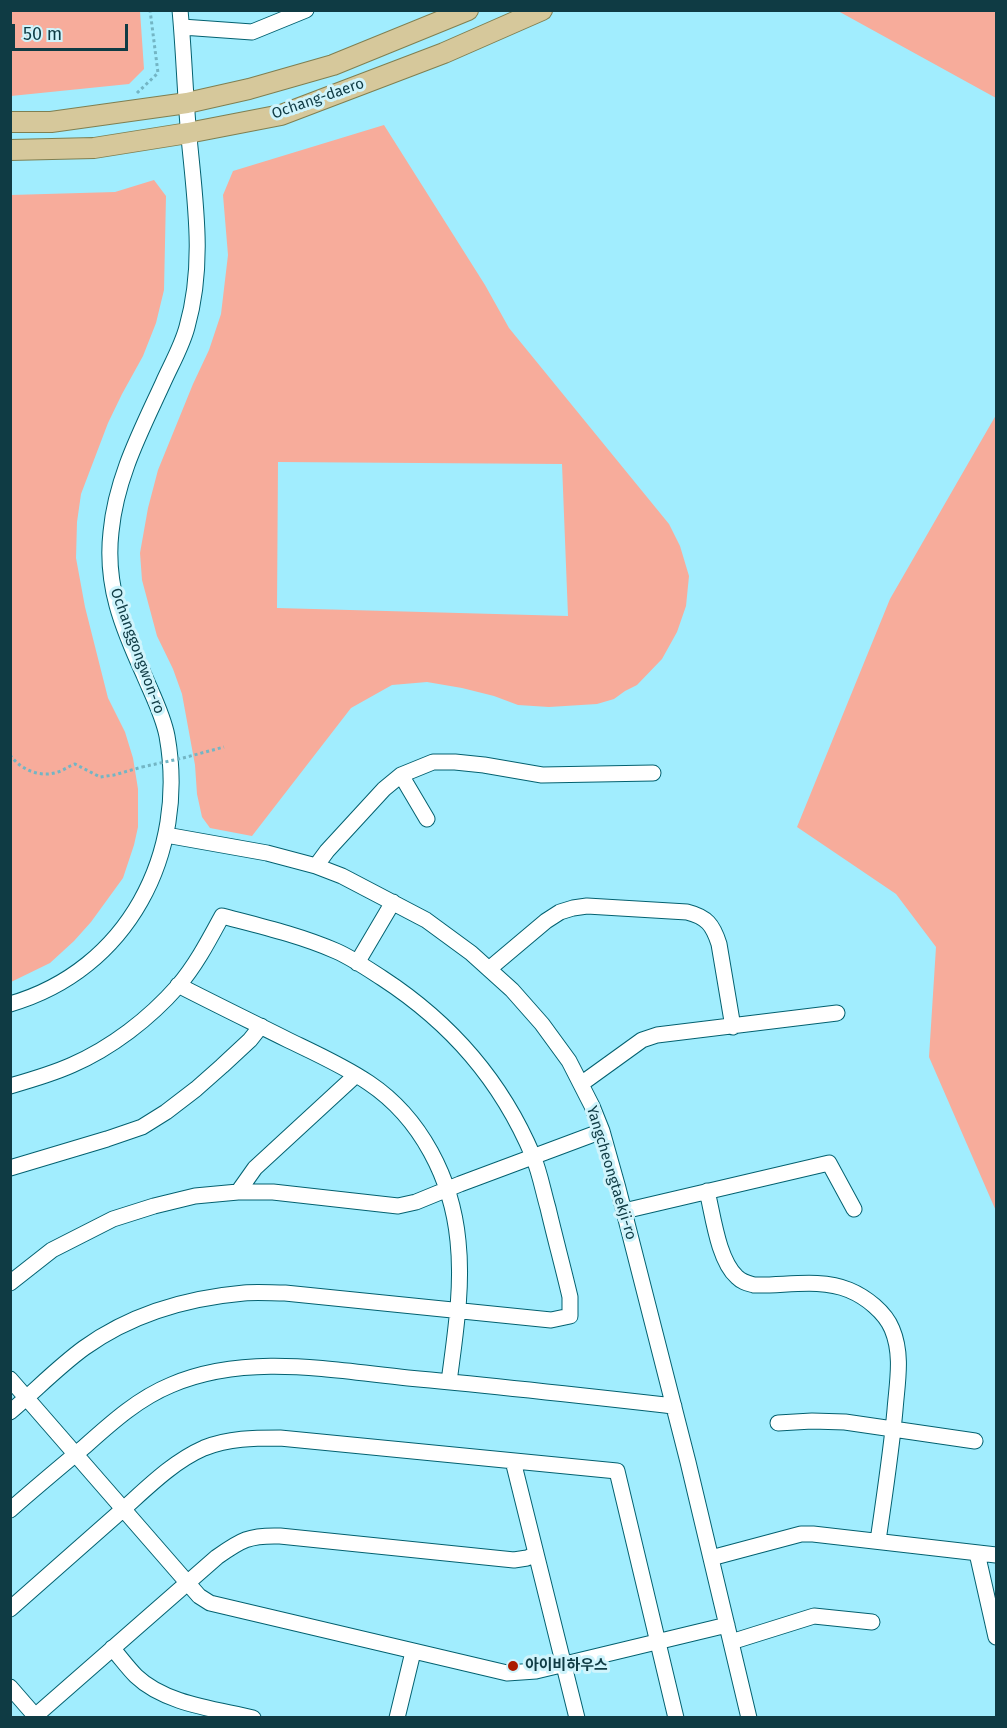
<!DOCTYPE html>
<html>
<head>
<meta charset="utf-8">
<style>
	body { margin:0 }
	#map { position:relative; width:1007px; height:1728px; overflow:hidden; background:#a1edfe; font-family:"Fira Sans",sans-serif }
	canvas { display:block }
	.frame { position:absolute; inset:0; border:12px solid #0f3b44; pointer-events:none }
	.scale { position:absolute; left:12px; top:24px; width:116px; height:27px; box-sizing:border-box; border:3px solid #0f3b44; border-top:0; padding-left:8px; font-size:18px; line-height:21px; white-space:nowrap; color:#0f3b44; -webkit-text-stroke:4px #cff4fc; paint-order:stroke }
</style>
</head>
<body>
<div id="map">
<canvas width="1007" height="1728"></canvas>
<div class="frame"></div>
<div class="scale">50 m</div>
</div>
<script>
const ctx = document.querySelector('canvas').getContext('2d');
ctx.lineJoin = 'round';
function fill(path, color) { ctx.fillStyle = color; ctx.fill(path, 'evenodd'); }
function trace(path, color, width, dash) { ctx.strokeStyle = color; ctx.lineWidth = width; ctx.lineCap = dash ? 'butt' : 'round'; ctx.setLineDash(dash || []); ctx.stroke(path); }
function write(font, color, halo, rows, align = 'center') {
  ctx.font = font + ' "Fira Sans","Noto Sans KR",sans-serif'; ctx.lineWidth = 6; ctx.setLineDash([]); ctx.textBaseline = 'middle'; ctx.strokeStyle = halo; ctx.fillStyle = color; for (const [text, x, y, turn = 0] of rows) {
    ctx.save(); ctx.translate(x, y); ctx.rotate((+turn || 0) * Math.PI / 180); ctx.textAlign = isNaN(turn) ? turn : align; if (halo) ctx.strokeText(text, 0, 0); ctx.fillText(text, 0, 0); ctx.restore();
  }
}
const green = new Path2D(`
	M10,11H140L144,69L129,84L11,96Z
	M838,11H996V98Z
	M384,125L485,285L509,328L669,524L680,546L689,576L686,606L677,632L662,659L637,685L625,691L614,699L597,704L549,707L518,705L494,696L462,688L427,682L392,685L351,708L252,836L210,828L202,817L197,794L195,765L182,694L173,669L157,636L142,580L140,553L148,508L158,470L193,384L209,350L221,314L228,255L223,195L233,171ZM278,462L562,464L568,616L277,608Z
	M154,180L166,196L164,290L156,323L143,356L122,394L108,423L81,494L77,522L76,558L85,607L108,698L125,732L133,758L138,789V827L134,845L123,878L91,922L74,941L50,963L11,982V195L115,192Z
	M996,415V1211L929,1057L936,947L896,894L797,827L890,599Z`);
const path = new Path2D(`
	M137,93L158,73L150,10
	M10,755C21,770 40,778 58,772C64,770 69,766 75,764L100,777L114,775L142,767
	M183,758L224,747`);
const minor = new Path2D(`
	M182,27L252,32L306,10
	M401,775L427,819
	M166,835L267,853L316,866L342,876L426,920L471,953L512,990L542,1024L569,1061L592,1106L602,1131L618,1188L688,1462L749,1718
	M316,866L327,851L384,789L401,775L433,762H455L484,765L542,775L653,773
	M357,963L393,902
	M489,969L546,921L560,912L573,908L587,906L687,912C707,917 713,925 719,944L733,1027
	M178,985C215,1004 252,1022 288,1040C315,1053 344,1066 369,1083C421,1118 452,1179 458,1241C463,1288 455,1335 449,1382
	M10,1004C128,970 188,853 167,736C163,715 152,694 144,675C122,627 105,585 111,532C116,478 141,431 163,383C171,365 182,346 187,327C205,264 195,201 189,137C185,95 184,52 180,10
	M581,1084L642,1040L657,1035L837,1013
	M10,1086C31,1080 52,1074 72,1065C111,1048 149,1019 178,986C196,965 209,940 222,916C260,926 299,935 336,951C352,958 368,969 382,978C451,1023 501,1080 533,1156C540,1173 543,1191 548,1208C555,1238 563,1267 570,1297V1316L551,1320L285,1293C272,1293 257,1292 244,1293C187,1298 130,1315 84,1348C58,1367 35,1391 10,1412
	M10,1168L107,1139L142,1127L166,1112L196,1089L222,1066L250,1040L261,1026
	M707,1191C713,1215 718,1260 737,1277C742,1282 747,1283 754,1285C785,1286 820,1278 849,1290C866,1297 885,1312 892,1329C903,1355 897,1383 895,1410C891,1454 884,1498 878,1541
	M238,1192L255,1168L356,1075
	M624,1211L829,1163L854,1209
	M10,1283L52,1250L113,1219L154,1206L195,1196L238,1192H273L398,1206L416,1202L460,1184L602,1131
	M10,1379L199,1596L210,1603L507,1673L536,1671L727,1625
	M778,1423L812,1421L845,1422L975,1441
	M513,1461L577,1718
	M10,1510C34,1489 59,1468 83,1448C110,1424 137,1399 171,1385C246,1353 330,1370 408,1378C497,1386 585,1396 674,1406
	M977,1553L996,1637
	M711,1558L801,1534H813L996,1555
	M10,1609C47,1576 84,1544 120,1512C146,1489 172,1462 204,1448C229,1438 254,1438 280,1438L617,1471L676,1718
	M731,1642L814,1616L872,1622
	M112,1648C120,1657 128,1668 136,1676C165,1704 216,1709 253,1718
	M10,1687L37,1718
	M33,1718L217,1557C241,1540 249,1535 280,1536L514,1560L527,1558L536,1554
	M397,1718L413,1652`);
const major = new Path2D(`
	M10,122H51L187,103L249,89L333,65L468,10
	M10,150L94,148L188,133L281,115L444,53L542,10`);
const pathBridge = new Path2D(`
	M142,767L183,758`);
const markers = [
	[513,1666,6,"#ab1c00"]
];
const streetNames = [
	["Ochang-daero",318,99,-19],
	["Ochanggongwon-ro",137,651,70],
	["Yangcheongtaekji-ro",611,1173,73]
];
const poiNames = [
	["아이비하우스",525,1666]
];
fill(green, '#f7ac9b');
trace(minor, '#036170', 17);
trace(major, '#7f7f51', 22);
trace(path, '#73b5c4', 3, [3, 3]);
trace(minor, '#fff', 15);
trace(major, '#d6c89b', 20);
trace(pathBridge, '#73b5c4', 3, [3, 3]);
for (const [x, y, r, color] of markers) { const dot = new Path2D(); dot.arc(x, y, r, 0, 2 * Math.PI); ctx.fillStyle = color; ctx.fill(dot); trace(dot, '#cff4fc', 2); }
write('15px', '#0f3b44', '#cff4fc', streetNames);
write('bold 15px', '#0f3b44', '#cff4fc', poiNames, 'left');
</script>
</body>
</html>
